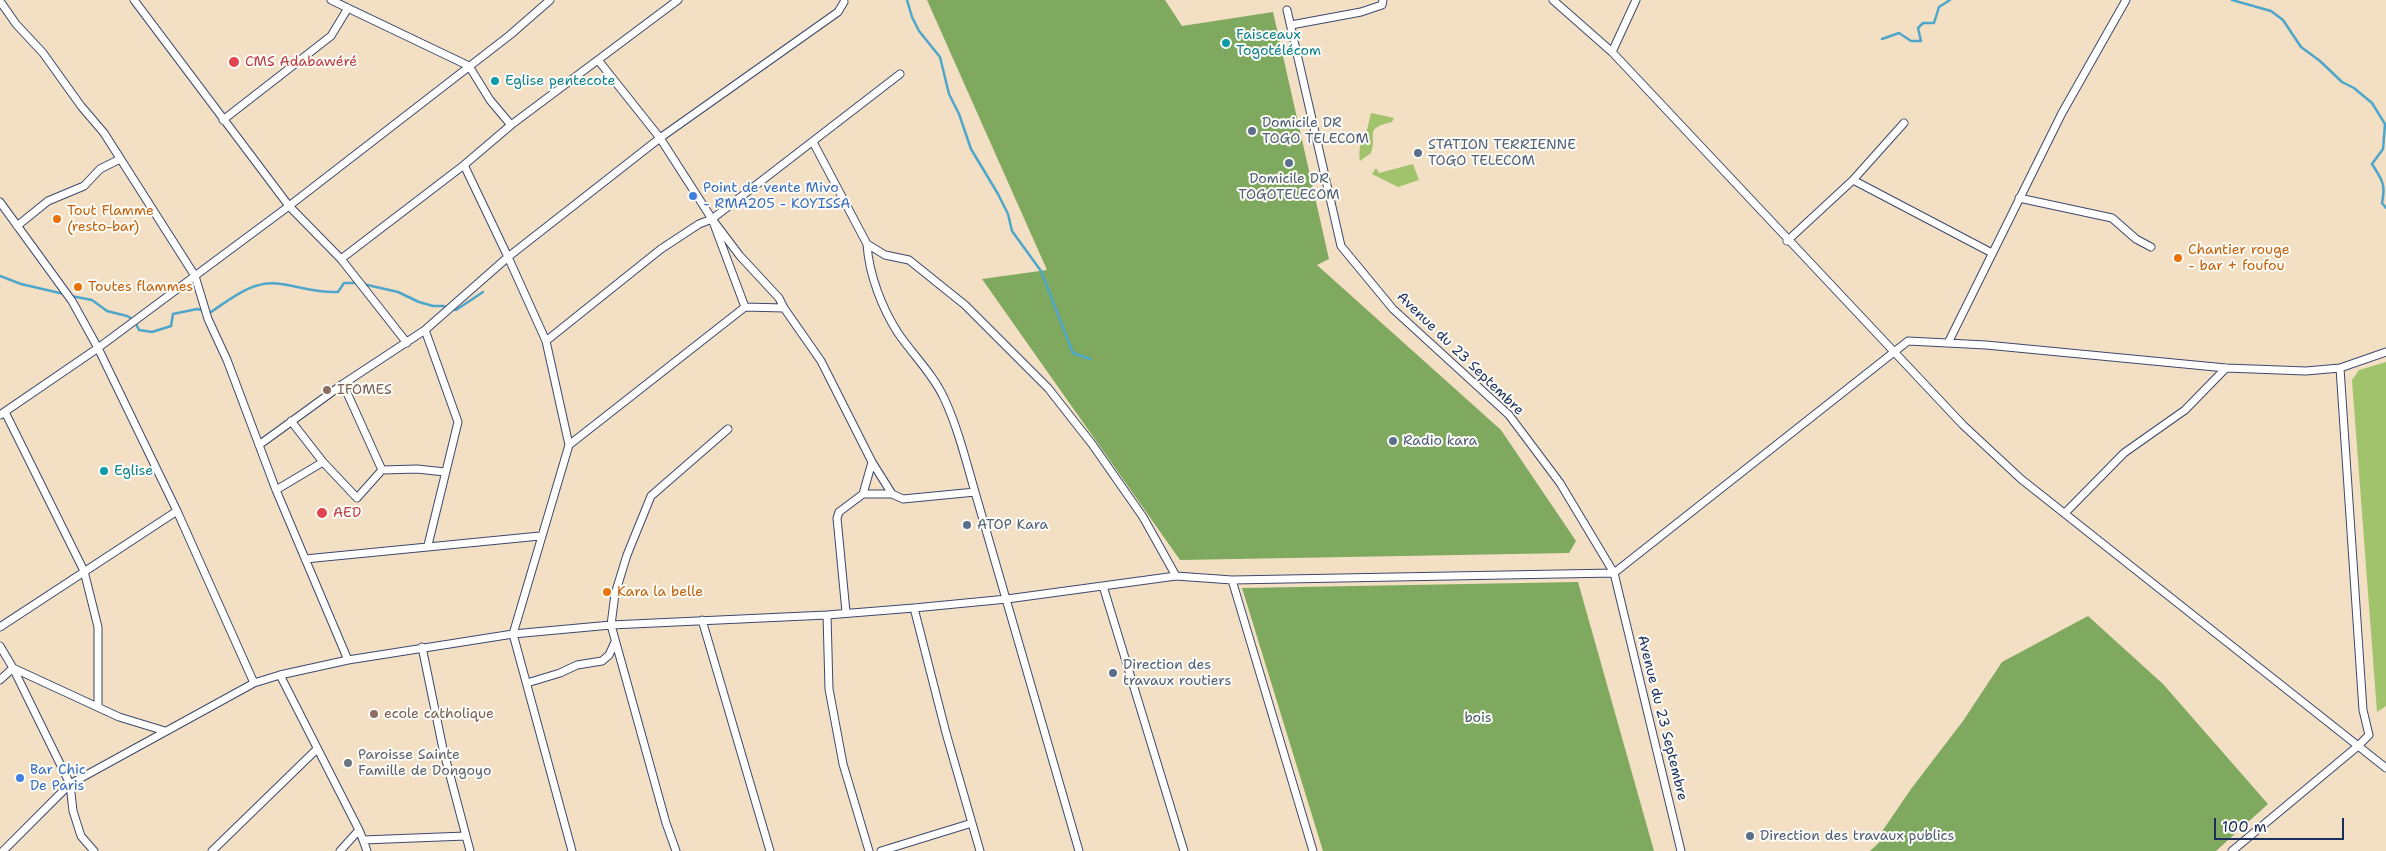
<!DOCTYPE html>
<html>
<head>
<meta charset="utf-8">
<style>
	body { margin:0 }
	#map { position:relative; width:2386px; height:851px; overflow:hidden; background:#f3dfc4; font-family:"Shantell Sans",sans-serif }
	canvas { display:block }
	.scale { position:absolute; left:2214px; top:818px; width:130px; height:22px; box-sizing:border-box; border:2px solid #1b2f5e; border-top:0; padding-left:6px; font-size:15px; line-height:18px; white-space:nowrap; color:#1b2f5e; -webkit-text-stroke:4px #fdfcf7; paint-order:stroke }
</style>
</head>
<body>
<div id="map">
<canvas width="2386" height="851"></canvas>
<div class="scale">100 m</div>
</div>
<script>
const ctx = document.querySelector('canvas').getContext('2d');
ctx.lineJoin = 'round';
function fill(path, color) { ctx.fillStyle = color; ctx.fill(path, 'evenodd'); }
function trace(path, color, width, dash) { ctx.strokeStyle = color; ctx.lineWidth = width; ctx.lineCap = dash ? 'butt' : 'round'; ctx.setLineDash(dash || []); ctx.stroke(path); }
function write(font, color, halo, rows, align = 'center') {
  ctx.font = font + ' "Shantell Sans",sans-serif'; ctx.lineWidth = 4; ctx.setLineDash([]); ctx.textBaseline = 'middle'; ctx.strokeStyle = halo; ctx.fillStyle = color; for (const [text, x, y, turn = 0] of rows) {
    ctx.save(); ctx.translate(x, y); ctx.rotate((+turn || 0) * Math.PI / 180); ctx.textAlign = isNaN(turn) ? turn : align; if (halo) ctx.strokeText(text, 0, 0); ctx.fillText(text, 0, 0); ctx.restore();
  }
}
const green = new Path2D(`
	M1371,113L1394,118L1392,122C1362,129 1378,134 1371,153L1360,161C1358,152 1361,143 1363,133L1366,134Z
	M1413,164L1419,180L1398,187L1372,174L1376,168L1379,173Z
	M2386,362V706L2377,712L2352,380L2359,370Z`);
const forest = new Path2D(`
	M927,0H1165L1182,26L1273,12L1329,259L1317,265L1501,430L1576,541L1569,553L1180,560L982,279L1047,270Z
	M1578,582L1654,851H1323L1242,588Z
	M2088,616L2163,684L2268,804L2216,851H1870L1886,836L1883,830L1911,789L1963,721L2002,662Z`);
const stream = new Path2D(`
	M907,0L912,17L919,31L940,57L949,94L959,114L971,149L998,194L1008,214L1012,231L1041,271L1073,353L1090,359
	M2232,0L2271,11L2283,20L2301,47L2320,61L2342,82L2354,88L2372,103L2385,124L2383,149L2372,164C2382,180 2386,184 2382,203L2386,208
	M1882,39L1899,33L1911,41H1921L1918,28L1923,23H1934L1939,7L1950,0
	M0,276L21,284L64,294
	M363,284L398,292L419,302L433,306H443L456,310L483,292
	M71,296L92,300L107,311L127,316L134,320L139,330L152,332L171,326L173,314L197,309L211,312C232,298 254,279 281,284C301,287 317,293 338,292L344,283H358`);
const street = new Path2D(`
	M134,0L289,206L341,259L407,343
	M331,0L469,66L490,100L511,125
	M1553,0L1612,52L1963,425L2021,479L2386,768
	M0,1L16,24L43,53L81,106L104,133L195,276L208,319L227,360L276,490L348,660
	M1287,10L1341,246L1393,309L1509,415L1560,483L1614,573L1681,851
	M1291,25L1361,12L1382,5L1383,0
	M1612,52L1636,0
	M598,60L660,138L712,219L740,256L779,298L784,308
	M223,120L331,36L348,8
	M813,142L867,244L885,255L909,260L965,305L1048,388L1092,444L1143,517L1176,576
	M464,165L508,257L660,138L838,12L844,2
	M1853,180L1992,253
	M2019,198L2112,218L2136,239L2151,247
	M0,202L72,301L98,348L177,511L254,683
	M712,219L745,307L784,308L821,361L872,462L863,494L839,512L837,518L846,612
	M17,226L48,201L84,186L100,169L120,159
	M1787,241L1853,180L1904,123
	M867,244C869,275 882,308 898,333C913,355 933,374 944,398C958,428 966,461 975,492
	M341,259L464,165L511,125L678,0
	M425,330L458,422L428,545
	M546,341L661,249L699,224L712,219L900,74
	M1948,343L2062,113L2126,0
	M343,384L382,470
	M5,412L84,571L98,627V706
	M0,415L98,348L289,206L510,35L550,0
	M291,421L323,462L357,498L382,470L417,469L445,472
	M259,445L343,384L425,330L508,257L546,341L569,445
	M872,462L892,494
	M276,490L323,462
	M863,494H892L903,499L975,492L1079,851
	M2065,513L2124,453L2185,410L2226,368
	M305,559L540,536
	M1232,580L1313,851
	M1103,586L1184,851
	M914,608L946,733L980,851
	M827,615L829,689L843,764L869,851
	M702,620L770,851
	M0,627L177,511
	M0,646L13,668L119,717L165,731
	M422,647L443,749L470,851
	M280,675L359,830L340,851
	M0,680L13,668L70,784L73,811L81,836L94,851
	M527,683L560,673L577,665L602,661L609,655L615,642
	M359,830L363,840L466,836
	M363,840L367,851
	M3,851L70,784L254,683L280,675L348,660L513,634L611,625L827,615L914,608L1007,599L1176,576L1232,580L1614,573L1908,341L1986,345L2226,368L2306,371L2340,368L2386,352
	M212,851L317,749
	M572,851L513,634L569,445L745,307
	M676,851L666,823L611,625L615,594L627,555L651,496L728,429
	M881,851L972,823
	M2232,851L2358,746L2369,735L2363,710L2340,368`);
const markers = [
	[1226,43,5,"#0f9aa8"],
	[234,62,6,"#e0444e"],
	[495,81,5,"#0f9aa8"],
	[1252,131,5,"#5c6f8a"],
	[1418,153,5,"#5c6f8a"],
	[1289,163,5,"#5c6f8a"],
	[693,196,5,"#3f7fe0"],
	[57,219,5,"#e8710a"],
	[2178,258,5,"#e8710a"],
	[78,287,5,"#e8710a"],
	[327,390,5,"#8d6e63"],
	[1393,441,5,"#5c6f8a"],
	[104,471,5,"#0f9aa8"],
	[322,513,6,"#e0444e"],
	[967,525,5,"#5c6f8a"],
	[607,592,5,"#e8710a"],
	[1113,673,5,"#5c6f8a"],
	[374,714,5,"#8d6e63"],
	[348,763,5,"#6b7280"],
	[20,778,5,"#3f7fe0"],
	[1750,836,5,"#5c6f8a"]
];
const cultureNames = [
	["Faisceaux",1236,35],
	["Togotélécom",1236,51],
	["Eglise pentecote",505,81],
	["Eglise",114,471]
];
const healthNames = [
	["CMS Adabawéré",245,62],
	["AED",333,513]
];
const serviceNames = [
	["Domicile DR",1262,123],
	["TOGO TELECOM",1262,139],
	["STATION TERRIENNE",1428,145],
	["TOGO TELECOM",1428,161],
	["Domicile DR",1289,179,"center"],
	["TOGOTELECOM",1289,195,"center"],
	["Radio kara",1403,441],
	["ATOP Kara",977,525],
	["Direction des",1123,665],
	["travaux routiers",1123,681],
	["Direction des travaux publics",1760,836]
];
const shopNames = [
	["Point de vente Mivo",703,188],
	["- RMA205 - KOYISSA",703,204],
	["Bar Chic",30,770],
	["De Paris",30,786]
];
const foodNames = [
	["Tout Flamme",67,211],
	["(resto-bar)",67,227],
	["Chantier rouge",2188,250],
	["- bar + foufou",2188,266],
	["Toutes flammes",88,287],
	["Kara la belle",617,592]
];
const streetNames = [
	["Avenue du 23 Septembre",1460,354,44],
	["Avenue du 23 Septembre",1662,718,76]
];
const educationNames = [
	["IFOMES",337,390],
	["ecole catholique",384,714]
];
const parkNames = [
	["bois",1478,718]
];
const worshipNames = [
	["Paroisse Sainte",358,755],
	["Famille de Dongoyo",358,771]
];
fill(green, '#a1c36c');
fill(forest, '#80a960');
trace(stream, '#4ea7cb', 2.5);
trace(street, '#3b496d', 9);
trace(street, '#fff', 7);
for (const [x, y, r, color] of markers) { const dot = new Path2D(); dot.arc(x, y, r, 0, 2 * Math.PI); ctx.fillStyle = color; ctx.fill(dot); trace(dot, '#fdfcf7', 2); }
write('14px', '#0d838f', '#fdfcf7', cultureNames, 'left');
write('14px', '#be3a42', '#fdfcf7', healthNames, 'left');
write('14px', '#4e5e75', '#fdfcf7', serviceNames, 'left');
write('14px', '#366cbe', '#fdfcf7', shopNames, 'left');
write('14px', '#c56008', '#fdfcf7', foodNames, 'left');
write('14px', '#1b2f5e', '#fdfcf7', streetNames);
write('14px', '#785e54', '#fdfcf7', educationNames, 'left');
write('14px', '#435b62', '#fdfcf7', parkNames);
write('14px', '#5b616d', '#fdfcf7', worshipNames, 'left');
</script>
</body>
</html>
